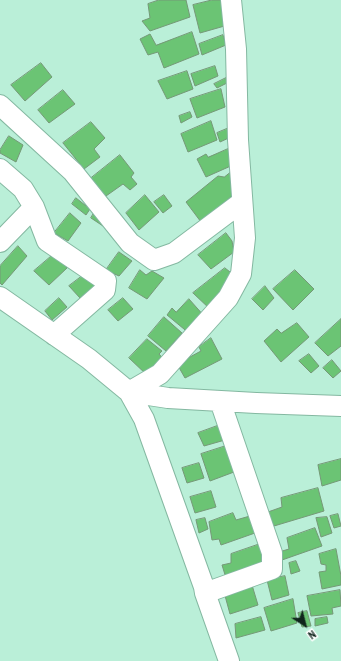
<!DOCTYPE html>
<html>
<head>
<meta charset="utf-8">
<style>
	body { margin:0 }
	#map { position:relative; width:341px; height:661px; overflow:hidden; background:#baefd8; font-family:"Archivo Narrow",sans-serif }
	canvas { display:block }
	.north { position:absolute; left:285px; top:605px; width:40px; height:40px; -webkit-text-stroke:3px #fff; paint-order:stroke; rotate:144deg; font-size:11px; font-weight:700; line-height:16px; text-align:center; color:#0f241b }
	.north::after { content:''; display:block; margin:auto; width:14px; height:18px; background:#0f241b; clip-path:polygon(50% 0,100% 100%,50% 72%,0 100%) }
</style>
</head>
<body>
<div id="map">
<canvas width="341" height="661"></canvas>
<div class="north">N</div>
</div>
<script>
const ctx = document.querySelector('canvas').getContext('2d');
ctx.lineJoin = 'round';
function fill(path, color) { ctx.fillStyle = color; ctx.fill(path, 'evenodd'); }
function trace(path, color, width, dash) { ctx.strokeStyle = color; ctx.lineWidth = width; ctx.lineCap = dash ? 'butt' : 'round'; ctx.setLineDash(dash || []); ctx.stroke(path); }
const building = new Path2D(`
	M159,0H186L190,17L150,31L142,21L150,18L148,4Z
	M212,0H224L228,25L200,33L193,5Z
	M192,32L199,54L164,68L158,52L148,55L140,39L150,34L156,45Z
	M223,35L226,45L202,55L199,44Z
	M41,63L52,77L25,101L11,85Z
	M215,66L218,76L195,86L191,74Z
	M187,71L193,89L167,99L158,81Z
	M226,78L227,83L217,88L214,84Z
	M221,89L225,107L197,118L190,99Z
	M63,90L75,104L49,123L38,110Z
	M190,112L192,117L181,123L179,116Z
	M211,121L217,140L188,152L181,134Z
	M91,122L105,138L94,149L100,157L84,169L63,143Z
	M229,128L233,136L220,142L217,133Z
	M9,136L23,145L16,162L0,153V150Z
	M228,149L233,165L206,177L197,159L206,154L208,157Z
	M120,155L134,173L131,177L137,184L130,190L123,184L106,196L90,179Z
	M230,173L239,190L201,222L186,202L218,176L224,177Z
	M145,195L159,212L139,230L126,213Z
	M164,195L172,206L163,213L154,202Z
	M76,198L90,209L86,215L72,204Z
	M70,213L81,223L68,241L54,233Z
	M94,213L106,222L103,226L91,218Z
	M226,233L232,241L234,252L211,269L198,255Z
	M18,246L27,256L2,285L0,283V266Z
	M119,252L132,261L119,276L106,270Z
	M54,254L67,268L49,285L34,271Z
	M225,268L235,276L211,310L193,293Z
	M140,270L146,275L152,271L164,278L147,299L129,288Z
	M295,270L314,289L293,310L273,289Z
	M85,274L95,286L80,298L69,286Z
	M265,286L274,298L263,310L252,299Z
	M59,298L67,307L52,320L45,311Z
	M123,298L133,309L118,321L108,310Z
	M189,299L205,317L190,334L167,315L172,308L176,312Z
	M164,317L182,333L166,351L148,336Z
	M341,319V346L328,356L315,343Z
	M297,323L309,337L281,362L264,341L277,329L281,333Z
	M211,338L222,359L185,378L177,364L201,351L199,347Z
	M147,339L162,351L159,354L165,361L148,376L129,358Z
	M309,354L319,366L311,373L299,361Z
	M332,360L341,371L333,378L323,368Z
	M220,425L225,440L204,446L198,433Z
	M226,446L234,472L210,481L201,454Z
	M341,459V480L322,486L318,465Z
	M199,463L204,478L187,483L182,468Z
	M318,488L324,511L274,526L268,512L282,507L281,498Z
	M211,491L216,507L195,513L190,497Z
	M233,513L236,520L250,516L255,533L221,545L219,539L212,540L209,522Z
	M338,514L341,526L334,528L330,516Z
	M327,517L332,533L321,537L316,518Z
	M205,518L208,529L199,533L196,520Z
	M315,528L322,546L282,560L279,552L289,549L287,538Z
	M263,543L268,566L226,578L222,565L231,563V554Z
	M336,549L341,576V585L322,589L319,572L326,571V565L321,564L319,554Z
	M296,561L300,571L291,574L289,563Z
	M285,576L289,595L272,600L267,580Z
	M252,585L258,605L230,614L224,592Z
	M340,590L341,606L332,608L333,614L311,616L307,596Z
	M293,599L297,623L271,631L264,608Z
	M307,611L311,626L302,627L298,613Z
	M261,617L265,630L236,638L235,624Z
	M327,617L328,623L315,626V619Z`);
const minor = new Path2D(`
	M0,105L73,172L130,243L154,260L174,253L242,202
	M0,169L23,189L34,207L47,241L106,281L105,290L54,335
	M0,242L34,207
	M0,297L89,359L129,392L144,419L204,587L205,593L229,661
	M129,392L160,374L228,298L241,274L245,238L238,140L236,49L231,0
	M129,392L168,398L256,403L341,406
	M205,593L272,569V553L220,401`);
fill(building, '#6bc474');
trace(building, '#759877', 1);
trace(minor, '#84b8a1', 22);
trace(minor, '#fff', 20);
</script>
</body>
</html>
